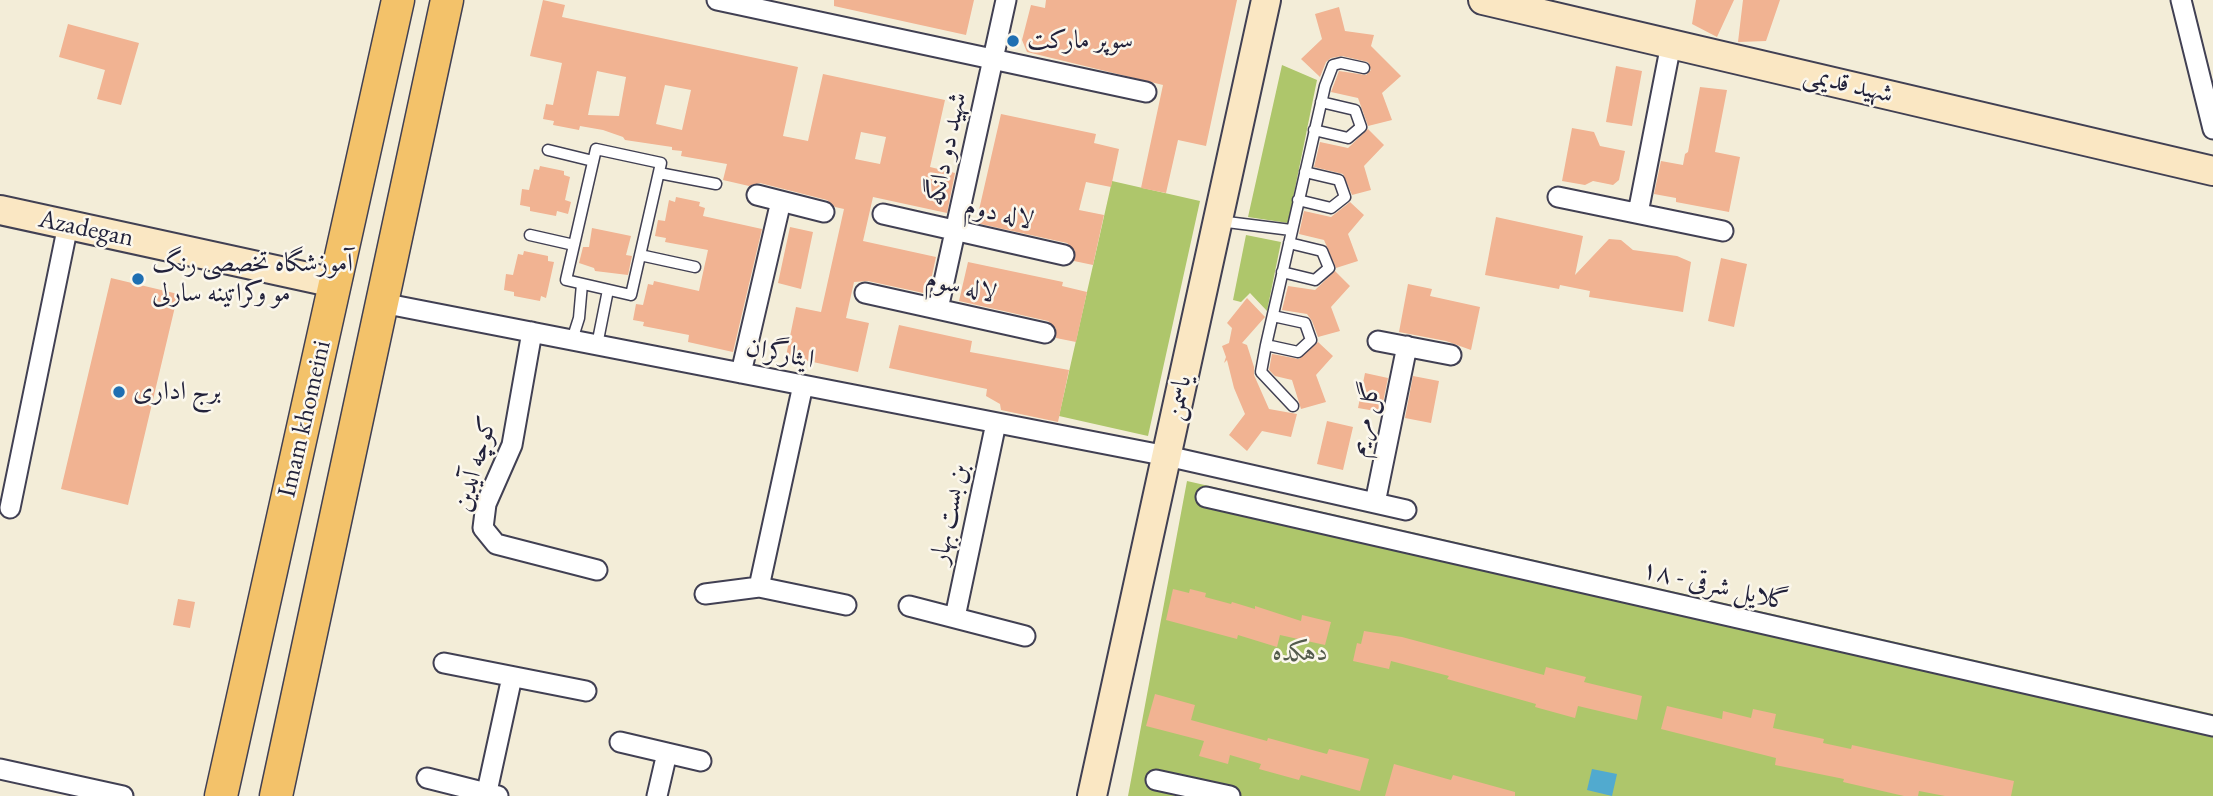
<!DOCTYPE html>
<html>
<head>
<meta charset="utf-8">
<style>
	body { margin:0 }
	canvas { display:block; background:#f3edd8 }
</style>
</head>
<body>
<canvas width="2213" height="796"></canvas>
<script>
const ctx = document.querySelector('canvas').getContext('2d');
ctx.lineJoin = 'round';
function fill(path, color) { ctx.fillStyle = color; ctx.fill(path, 'evenodd'); }
function trace(path, color, width, dash) { ctx.strokeStyle = color; ctx.lineWidth = width; ctx.lineCap = dash ? 'butt' : 'round'; ctx.setLineDash(dash || []); ctx.stroke(path); }
function write(font, color, halo, rows, align = 'center') {
  ctx.font = font + ' "EB Garamond",Amiri,serif'; ctx.lineWidth = 5; ctx.setLineDash([]); ctx.textBaseline = 'middle'; ctx.strokeStyle = halo; ctx.fillStyle = color; for (const [text, x, y, turn = 0] of rows) {
    ctx.save(); ctx.translate(x, y); ctx.rotate((+turn || 0) * Math.PI / 180); ctx.textAlign = isNaN(turn) ? turn : align; if (halo) ctx.strokeText(text, 0, 0); ctx.fillText(text, 0, 0); ctx.restore();
  }
}
const green = new Path2D(`
	M1282,65L1317,80L1288,223L1248,217Z
	M1112,181L1200,201L1148,436L1059,416Z
	M1246,235L1281,242L1267,311L1250,293L1241,302L1233,300Z
	M1187,481L2213,714V796H1128Z`);
const water = new Path2D(`
	M1592,769L1617,774L1612,796L1587,790Z`);
const building = new Path2D(`
	M543,0L565,5L562,17L798,67L783,136L808,141L823,74L945,100L930,167L955,173L947,213L873,197L863,241L936,257L928,294L868,281L854,282L846,318L869,323L858,372L786,356L796,307L821,312L844,209L835,207L827,200L760,183L749,186L723,180L727,164L681,156L682,151L672,150V147L625,140L623,137L603,130L580,126L579,130L553,125L554,121L543,119L546,104L553,105L562,63L530,56ZM597,71L626,77L619,116L588,115ZM665,85L691,90L682,130L656,124ZM861,132L886,137L880,164L855,159Z
	M834,0H974L966,35L834,6Z
	M1046,0H1237L1206,146L1178,140L1166,193L1141,188L1163,85L1027,52L1022,40L1031,5L1045,8Z
	M1696,0H1734L1717,37L1692,24Z
	M1743,0H1780L1766,41L1738,42Z
	M1339,7L1345,31L1374,35L1371,46L1401,76L1382,93L1392,120L1368,126L1358,98L1331,92L1339,71L1366,75L1371,70L1368,62L1342,56L1331,58L1326,62L1320,77L1301,59L1322,39L1315,14Z
	M68,24L139,43L121,105L97,99L105,70L59,57Z
	M1616,66L1642,71L1632,126L1606,122Z
	M1700,87L1727,90L1715,152L1740,157L1729,212L1676,202V198L1654,194L1661,161L1683,165L1685,154L1688,152Z
	M1001,114L1096,134L1094,143L1119,149L1111,187L1086,182L1079,210L1104,215L1093,265L1074,261L1075,251L1067,243L976,223Z
	M1572,128L1594,132L1600,146L1625,151L1619,180L1613,185L1593,181L1585,185L1562,181Z
	M1368,129L1384,145L1364,166L1371,190L1352,195L1343,174L1314,167L1320,142L1348,148Z
	M540,166L564,171V175L570,177L565,200L571,202L568,214L557,211L556,216L530,211V207L520,205L522,189L529,190L534,169L539,170Z
	M676,197L700,202L699,206L705,208L703,216L762,229L733,352L688,342L689,335L643,326L644,322L633,320L636,304L643,305L648,284L653,285L654,281L699,291L708,250L665,242L666,238L655,236L658,220L665,221L669,200L675,202Z
	M1350,202L1364,215L1348,234L1358,261L1336,268L1324,240L1299,234L1304,211L1331,217Z
	M1496,217L1583,236L1575,275L1609,239L1621,240L1633,250L1677,256L1691,262L1683,312L1589,297L1590,291L1560,285L1559,289L1485,275Z
	M790,227L813,232L801,289L778,283Z
	M592,228L631,236L626,255L632,256L628,275L595,271L594,268L579,263L583,247H589Z
	M524,251L548,256V261L554,262L546,298L541,296L540,301L514,296V292L504,290L506,274L513,275L518,254L523,255Z
	M1721,258L1747,264L1734,327L1708,321Z
	M968,262L1063,282L1062,286L1087,292L1076,342L1056,338V329L1048,321L959,301Z
	M1335,271L1350,286L1331,307L1340,331L1318,337L1312,321L1307,314L1282,310L1288,286L1315,290Z
	M111,278L178,294L128,505L61,489Z
	M1408,284L1432,289L1430,296L1480,307L1471,350L1446,341L1399,332Z
	M1247,298L1265,317L1242,343L1247,345L1254,367V375L1269,409L1297,414L1291,437L1262,431L1247,451L1229,435L1245,414L1234,388L1227,360L1224,363L1226,357L1222,346L1229,343L1232,328L1227,323Z
	M899,325L972,341L970,352L1069,370L1058,422L1001,410L1000,404L986,396L987,389L889,368Z
	M1318,342L1333,356L1316,375L1326,402L1301,409L1292,380L1275,376L1269,370L1272,354L1299,359Z
	M1365,373L1388,378L1381,412L1358,408Z
	M1413,376L1439,381L1431,423L1405,418Z
	M1327,421L1353,427L1343,470L1317,464Z
	M1173,589L1189,593L1190,589L1206,593L1205,597L1231,604L1232,602L1255,609V606L1301,621L1302,615L1331,622L1325,645L1280,635L1277,647L1238,635L1237,639L1166,620Z
	M178,599L195,602L190,628L173,625Z
	M1364,631L1402,637L1544,675L1546,667L1586,677L1584,682L1642,696L1637,720L1578,706L1575,718L1535,707L1536,704L1447,679L1449,676L1391,661L1389,669L1353,661L1357,643L1361,644Z
	M1155,694L1195,705L1191,720L1267,741L1268,738L1327,754L1329,749L1369,759L1360,791L1301,775L1299,780L1259,769L1261,764L1230,755L1228,764L1199,756L1204,741L1146,726Z
	M1667,706L1722,719L1723,711L1751,718L1753,709L1776,714L1773,728L1824,739L1823,743L1851,749L1852,745L2014,781L2011,796H1945L1919,791L1918,796H1904L1843,782L1844,779L1775,765L1776,758L1661,729Z
	M1394,764L1451,780L1453,775L1515,792V796H1385Z`);
const lane = new Path2D(`
	M1314,130L1348,138L1361,127L1355,110L1321,102
	M596,149L661,163L631,295L566,280Z
	M548,150L593,161
	M659,173L716,184
	M1298,200L1331,208L1345,197L1339,180L1305,172
	M1219,221L1291,230
	M530,235L574,245
	M640,255L695,267
	M1282,272L1315,280L1329,268L1322,251L1289,243
	M572,340L579,318L582,284
	M597,345L608,290
	M1266,345L1298,352L1311,340L1305,323L1273,316
	M1293,406L1261,372L1266,345L1325,86L1333,65L1341,63L1364,68`);
const street = new Path2D(`
	M717,0L1146,92
	M2181,0L2213,129
	M757,195L824,212
	M1558,197L1723,231
	M1638,213L1671,44
	M883,214L1064,255
	M865,293L1045,333
	M382,303L1167,456L1406,510
	M938,309L1006,0
	M532,332L512,445L486,504L483,528L496,544L597,570
	M1378,341L1451,355
	M741,373L781,201
	M1206,497L2213,726
	M1375,503L1407,346
	M10,508L68,225
	M759,587L846,605
	M705,594L759,587L803,385
	M909,606L1025,636
	M955,617L996,423
	M444,663L586,691
	M620,742L701,761
	M0,769L123,796
	M427,778L498,796
	M1156,780L1230,796
	M486,796L512,677
	M657,796L667,753`);
const secondary = new Path2D(`
	M1483,0L2213,171
	M0,210L335,283
	M1092,796L1266,0`);
const primary = new Path2D(`
	M221,796L398,0
	M276,796L447,0`);
const markers = [
	[1013,41,7,"#1f6fb2"],
	[138,279,7,"#1f6fb2"],
	[119,392,7,"#1f6fb2"]
];
const poiNames = [
	["سوپر مارکت",1027,41],
	["آموزشگاه تخصصی رنگ",152,264],
	["مو وکراتینه سارلی",152,294],
	["برج اداری",133,392]
];
const streetNames = [
	["شهید قدیمی",1848,85,13],
	["شهید دو دانگه",947,149,-78],
	["لاله دوم",999,214,13],
	["Azadegan",86,229,12],
	["لاله سوم",961,287,13],
	["ایثارگران",780,354,11],
	["یاسمن",1179,398,-78],
	["Imam khomeini",305,419,-77],
	["گل مریم",1365,419,-78],
	["کوچه آیدین",476,464,-74],
	["بن بست بهار",950,514,-78],
	["گلایل شرقی - ۱۸",1715,586,13]
];
const parkNames = [
	["دهکده",1300,653]
];
fill(green, '#aec66b');
fill(water, '#51aacf');
fill(building, '#f1b392');
trace(lane, '#414053', 13);
trace(street, '#414053', 23);
trace(secondary, '#414053', 32);
trace(primary, '#414053', 35);
trace(lane, '#fff', 10);
trace(street, '#fff', 19);
trace(secondary, '#fae7c3', 28);
trace(primary, '#f3c26a', 32);
for (const [x, y, r, color] of markers) { const dot = new Path2D(); dot.arc(x, y, r, 0, 2 * Math.PI); ctx.fillStyle = color; ctx.fill(dot); trace(dot, '#fbf7ec', 2.5); }
write('26px', '#22223b', '#fbf7ec', poiNames, 'left');
write('26px', '#22223b', '#fbf7ec', streetNames);
write('26px', '#535b4c', '#fbf7ec', parkNames);
</script>
</body>
</html>
